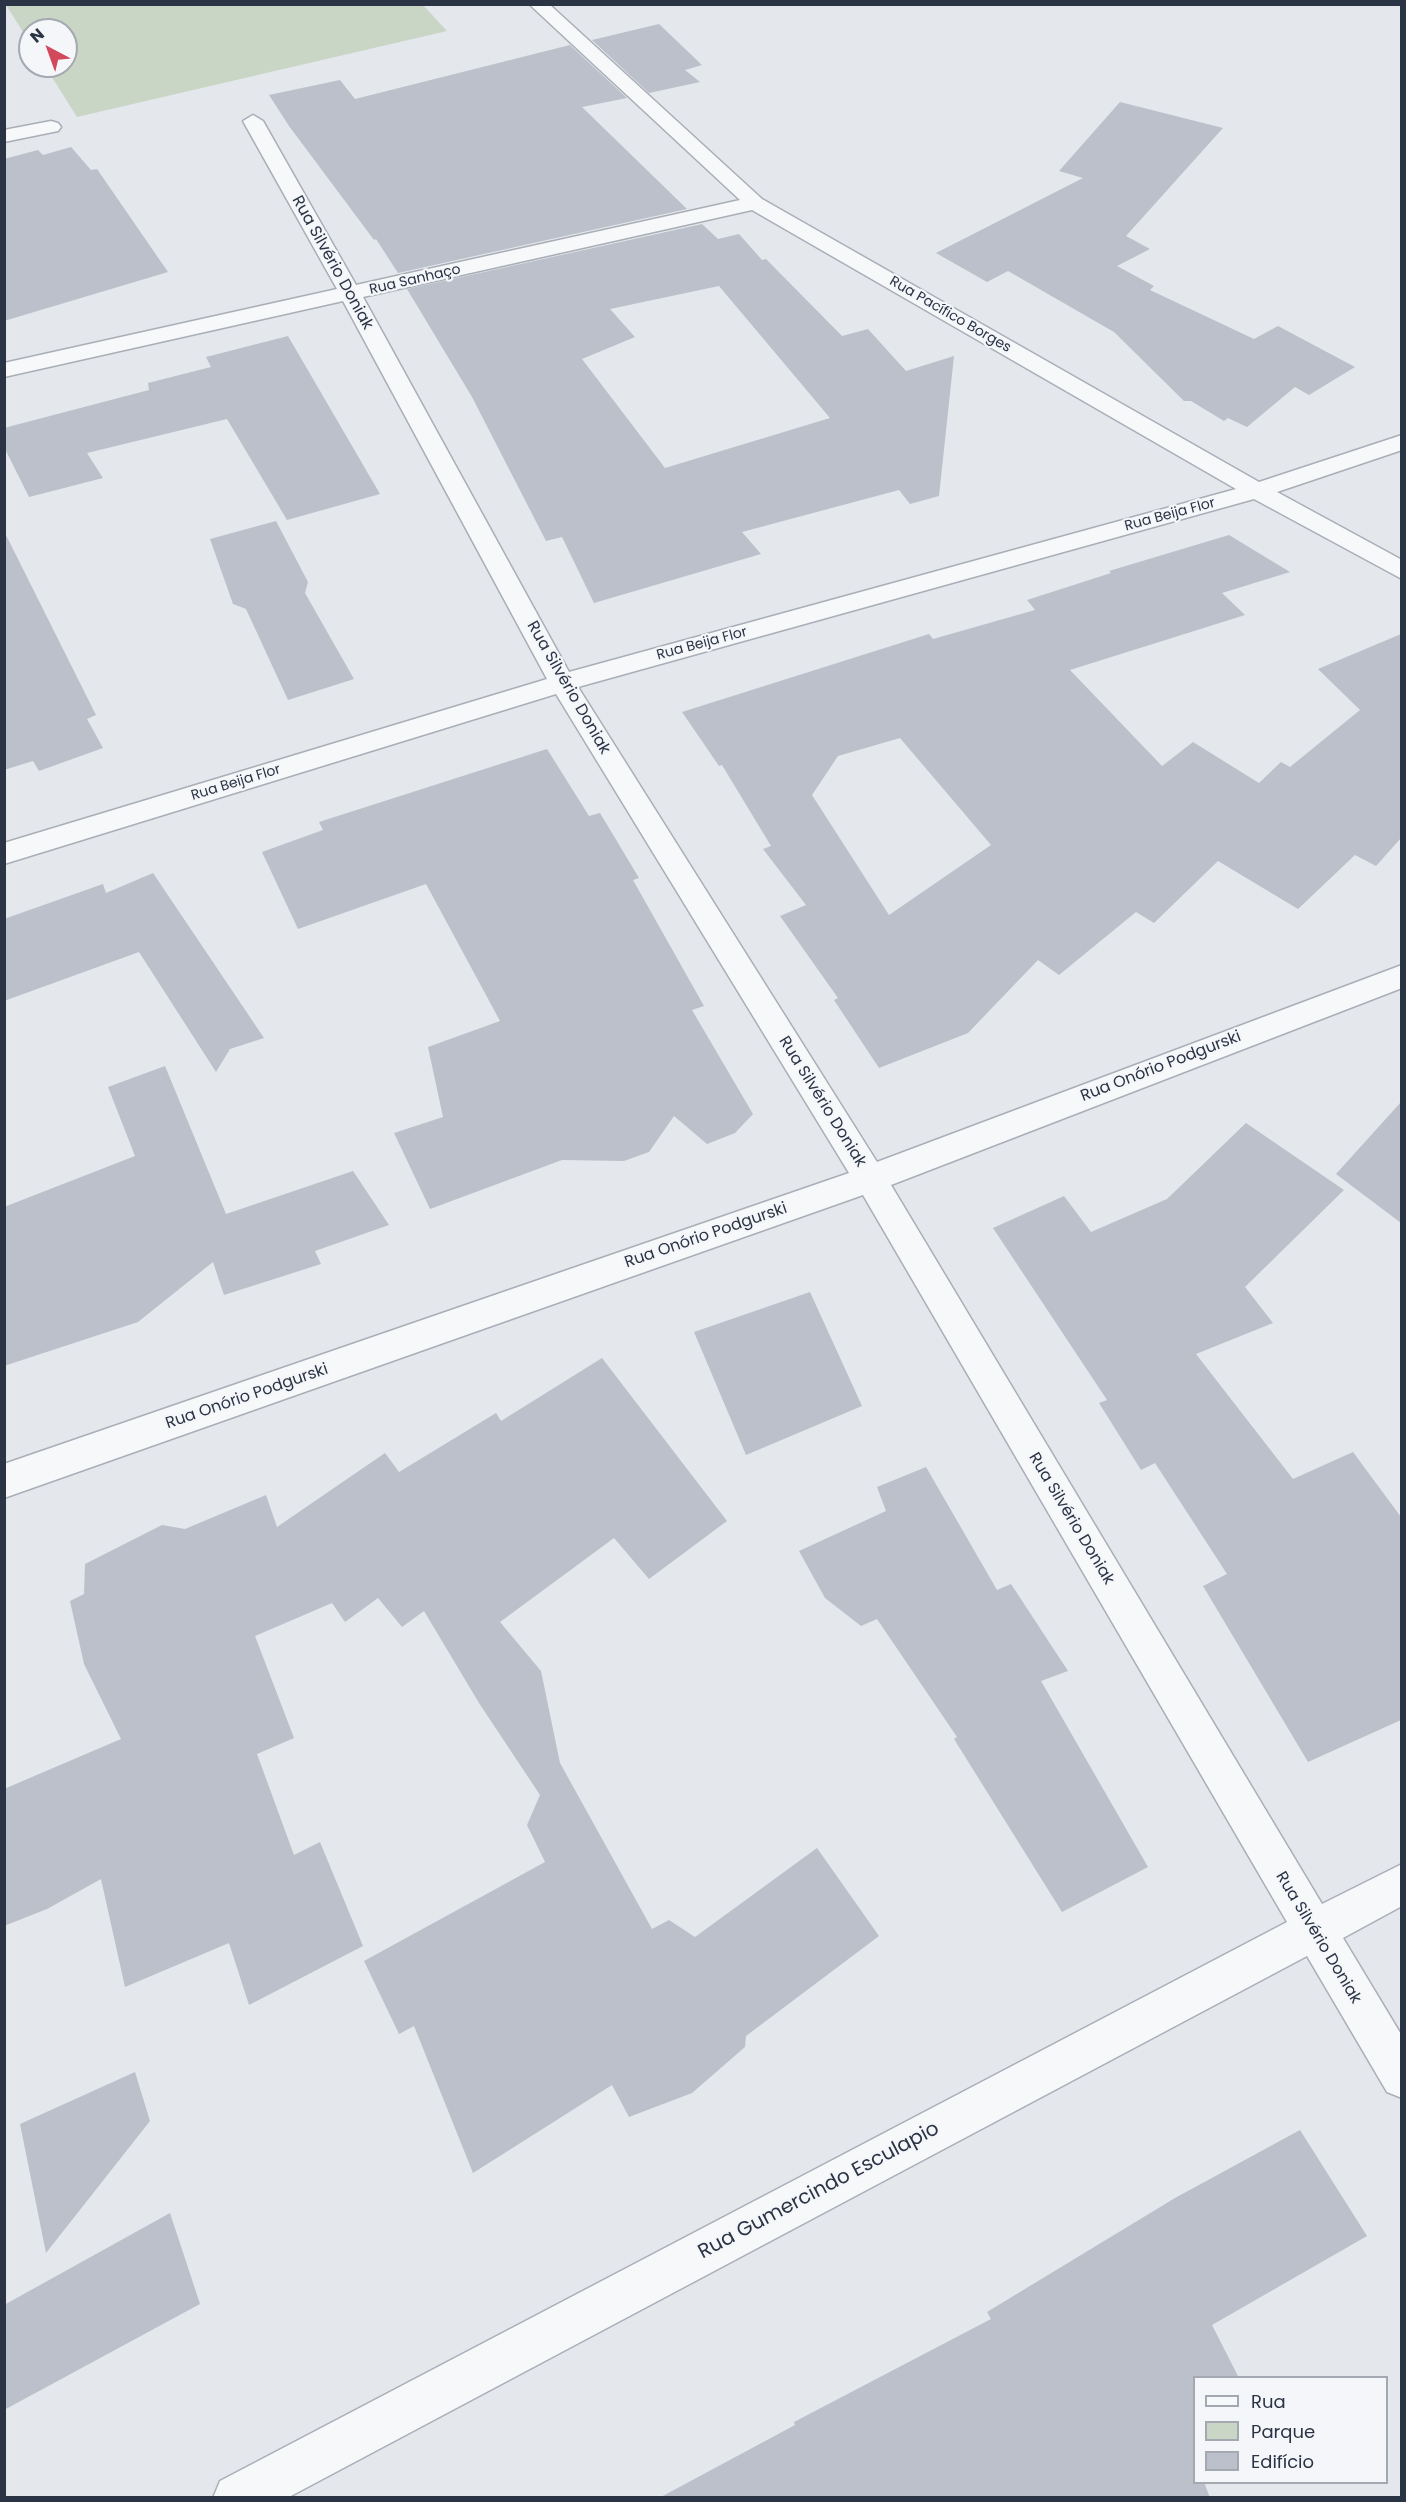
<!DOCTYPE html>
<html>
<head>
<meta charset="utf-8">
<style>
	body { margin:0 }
	#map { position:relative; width:1406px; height:2502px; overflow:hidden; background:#e4e7ec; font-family:Poppins,sans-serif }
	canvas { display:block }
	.frame { position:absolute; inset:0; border:6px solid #2b3445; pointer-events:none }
	.legend { position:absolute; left:1193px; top:2376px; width:195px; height:108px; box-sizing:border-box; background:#f4f6f9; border:2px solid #a4a8b1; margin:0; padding:8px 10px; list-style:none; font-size:18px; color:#2b3445 }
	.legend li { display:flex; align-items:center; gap:12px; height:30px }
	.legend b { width:30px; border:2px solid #a4a8b1 }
	.north { position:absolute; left:18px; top:18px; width:60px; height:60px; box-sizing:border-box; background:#f4f6f9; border:2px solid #a4a8b1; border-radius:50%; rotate:319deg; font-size:16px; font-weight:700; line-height:24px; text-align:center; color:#2b3445 }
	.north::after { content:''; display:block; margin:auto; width:21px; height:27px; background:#d1495b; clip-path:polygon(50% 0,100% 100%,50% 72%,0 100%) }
</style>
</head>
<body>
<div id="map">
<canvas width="1406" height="2502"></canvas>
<div class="frame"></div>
<ul class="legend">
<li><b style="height:8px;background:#f7f8fa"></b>Rua</li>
<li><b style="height:16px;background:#c9d6c5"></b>Parque</li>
<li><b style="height:16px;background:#bbc0ca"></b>Edifício</li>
</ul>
<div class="north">N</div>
</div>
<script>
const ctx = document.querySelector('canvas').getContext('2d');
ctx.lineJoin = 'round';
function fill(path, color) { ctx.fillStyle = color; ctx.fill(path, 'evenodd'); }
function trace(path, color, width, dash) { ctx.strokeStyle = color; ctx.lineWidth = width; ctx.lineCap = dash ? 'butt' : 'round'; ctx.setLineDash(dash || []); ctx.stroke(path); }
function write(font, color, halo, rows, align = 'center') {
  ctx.font = font + ' Poppins,sans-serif'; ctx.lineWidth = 4.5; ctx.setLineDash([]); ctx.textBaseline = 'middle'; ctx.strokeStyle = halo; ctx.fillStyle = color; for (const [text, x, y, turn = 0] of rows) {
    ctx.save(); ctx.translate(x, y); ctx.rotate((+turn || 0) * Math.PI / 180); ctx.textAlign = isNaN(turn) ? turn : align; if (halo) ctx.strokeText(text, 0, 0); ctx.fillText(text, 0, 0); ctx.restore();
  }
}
const green = new Path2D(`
	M6,5H423L447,31L77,117L45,66H66V30H30V43Z`);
const building = new Path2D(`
	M659,24L702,65L685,70L700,82L649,93L592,40Z
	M570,45L627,98L582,107L687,209L398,273L376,239L374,240L289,126L269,95L340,80L355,99Z
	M1120,102L1223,128L1126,236L1150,249L1117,266L1154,286L1150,290L1254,339L1278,326L1355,367L1309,395L1295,387L1247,427L1228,418L1224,421L1191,401H1184L1114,332L1008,271L987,282L936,253L1083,178L1059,171Z
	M71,147L91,170L97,169L168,272L4,321V159L38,150L43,155Z
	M702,224L718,239L739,234L762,260L766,259L842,336L868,329L906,371L954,356L939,496L910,504L899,490L742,532L761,554L594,603L562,537L546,541L472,397L407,289ZM719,286L830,418L665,468L582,359L635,337L610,309Z
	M288,336L380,494L287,520L227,419L87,453L103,478L29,497L4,447V428L149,390L148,383L211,367L206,357Z
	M276,521L308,582L305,593L354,679L288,700L246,609L233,604L210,539Z
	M4,531L96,715L87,719L103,748L39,771L33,761L4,770Z
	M1229,535L1290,572L1222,593L1245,615L1070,670L1162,766L1193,742L1259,783L1281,762L1290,767L1360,710L1318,669L1401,634V838L1376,866L1355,855L1298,909L1218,861L1154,923L1136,912L1059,975L1038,960L968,1033L879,1068L834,1000L838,998L780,916L806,905L763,849L771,846L722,765L719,766L682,712L929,634L933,639L1035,610L1027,600L1111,573L1109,571ZM900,738L991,845L889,915L812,795L838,756Z
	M547,749L589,816L600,813L639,878L633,880L704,1006L692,1010L753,1114L735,1133L707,1144L674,1116L649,1152L624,1161L562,1160L430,1209L394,1133L443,1117L428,1047L500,1021L426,884L298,929L262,852L323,830L319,822Z
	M153,873L264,1038L230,1049L216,1072L139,952L4,1001V919L103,884L106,893Z
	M165,1066L226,1214L353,1171L389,1225L315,1251L321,1264L224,1295L213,1262L138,1322L4,1366V1207L135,1156L108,1087Z
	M1401,1102V1223L1336,1174Z
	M1246,1123L1344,1190L1245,1287L1273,1323L1196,1354L1293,1479L1353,1452L1401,1517V1720L1308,1762L1203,1586L1227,1574L1155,1463L1141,1470L1099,1403L1107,1400L993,1228L1064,1196L1091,1232L1167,1199Z
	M810,1292L862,1406L746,1455L694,1332Z
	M602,1358L727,1521L649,1579L614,1538L500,1622L541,1671L560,1763L652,1929L669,1920L695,1937L817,1848L879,1936L746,2036L745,2047L692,2093L629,2117L612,2085L473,2173L414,2026L399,2034L364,1961L545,1862L527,1825L540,1795L479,1703L424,1611L402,1627L378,1598L345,1622L332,1603L255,1636L294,1738L257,1754L294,1855L320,1842L363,1946L249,2005L229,1943L125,1987L101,1879L47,1909L4,1926V1789L121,1739L84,1664L70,1601L84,1594L85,1564L162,1525L185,1529L266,1495L277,1527L385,1453L399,1472L496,1413L501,1421Z
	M926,1467L997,1590L1011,1584L1068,1671L1041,1681L1148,1867L1062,1912L954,1739L957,1737L877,1619L861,1626L825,1598L799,1551L886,1511L877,1487Z
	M135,2072L150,2121L46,2253L20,2124Z
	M1300,2130L1367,2236L1212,2325L1239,2378H1194V2482H1204L1210,2498H659L795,2425L794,2422L991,2319L987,2312L1175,2198Z
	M170,2213L200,2304L4,2410V2305Z`);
const street = new Path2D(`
	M529,4H549L762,199L1259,482L1402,435V450L1277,492L1402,560V579L1254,499L578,687L877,1162L1402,965V988L891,1185L1322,1904L1402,1864V1906L1343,1938L1402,2036V2098L1387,2092L1307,1956L287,2498H213L220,2481L1287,1922L863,1195L4,1498V1464L849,1173L556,694L4,864V843L547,679L343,301L4,377V363L337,289L243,121L253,115L263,121L356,285L740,200ZM752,210L1236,489L569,672L363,297Z
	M51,121L58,123L61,127L58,131L4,142V130Z`);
const farStreetnames = [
	["Rua Sanhaço",415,280,-13],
	["Rua Pacífico Borges",950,315,30],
	["Rua Beija Flor",1170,515,-15],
	["Rua Beija Flor",702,644,-15],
	["Rua Beija Flor",236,783,-17]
];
const streetNames = [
	["Rua Silvério Doniak",332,263,61],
	["Rua Silvério Doniak",568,688,60],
	["Rua Onório Podgurski",1161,1067,-21],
	["Rua Silvério Doniak",822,1102,58],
	["Rua Onório Podgurski",706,1236,-19],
	["Rua Onório Podgurski",247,1397,-19],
	["Rua Silvério Doniak",1071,1519,59],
	["Rua Silvério Doniak",1318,1938,59]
];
const nearStreetnames = [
	["Rua Gumercindo Esculapio",819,2191,-28]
];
fill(green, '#c9d6c5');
fill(building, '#bbc0ca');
trace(street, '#a9aeb7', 3);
fill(street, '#f7f8fa');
write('14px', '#2b3445', '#f4f6f9', farStreetnames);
write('16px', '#2b3445', '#f4f6f9', streetNames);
write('20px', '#2b3445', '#f4f6f9', nearStreetnames);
</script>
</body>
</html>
